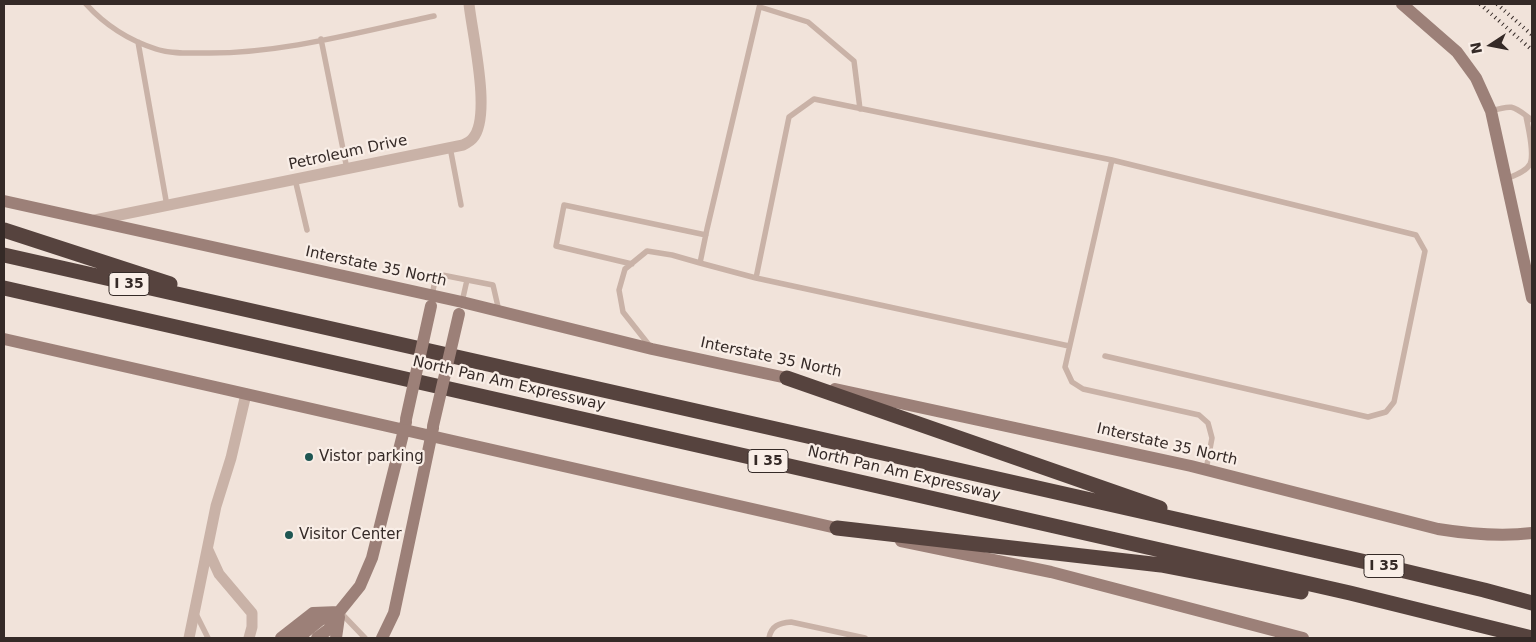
<!DOCTYPE html>
<html>
<head>
<meta charset="utf-8">
<style>
	body { margin:0 }
	#map { position:relative; width:1536px; height:642px; overflow:hidden; background:#f1e3da; font-family:"DejaVu Sans",sans-serif }
	canvas { display:block }
	.frame { position:absolute; inset:0; border:5px solid #352a27; pointer-events:none }
	.north { position:absolute; left:1466px; top:20px; width:50px; height:50px; -webkit-text-stroke:4px #f9eee7; paint-order:stroke; rotate:259deg; font-size:14px; font-weight:700; line-height:20px; text-align:center; color:#352a27 }
	.north::after { content:''; display:block; margin:auto; width:18px; height:22px; background:#352a27; clip-path:polygon(50% 0,100% 100%,50% 72%,0 100%) }
</style>
</head>
<body>
<div id="map">
<canvas width="1536" height="642"></canvas>
<div class="frame"></div>
<div class="north">N</div>
</div>
<script>
const ctx = document.querySelector('canvas').getContext('2d');
ctx.lineJoin = 'round';
function trace(path, color, width, dash) { ctx.strokeStyle = color; ctx.lineWidth = width; ctx.lineCap = dash ? 'butt' : 'round'; ctx.setLineDash(dash || []); ctx.stroke(path); }
function write(font, color, halo, rows, align = 'center') {
  ctx.font = font + ' "DejaVu Sans",sans-serif'; ctx.lineWidth = 4.5; ctx.setLineDash([]); ctx.textBaseline = 'middle'; ctx.strokeStyle = halo; ctx.fillStyle = color; for (const [text, x, y, turn = 0] of rows) {
    ctx.save(); ctx.translate(x, y); ctx.rotate((+turn || 0) * Math.PI / 180); ctx.textAlign = isNaN(turn) ? turn : align; if (halo) ctx.strokeText(text, 0, 0); ctx.fillText(text, 0, 0); ctx.restore();
  }
}
const lane = new Path2D(`
	M86,4C105,25 128,40 156,49C171,54 189,53 205,53C281,54 359,32 434,16
	M760,7L808,22L854,61L860,109
	M321,39L347,169
	M138,42L167,206
	M1491,111C1514,104 1513,106 1532,120
	M450,147L461,205
	M295,179L307,230
	M1506,179C1513,176 1526,172 1530,164C1535,153 1528,128 1526,116
	M700,263L756,278
	M632,264L556,246L564,205L706,235
	M432,296L435,280L442,275L493,285L499,311
	M462,302L467,280
	M649,345L623,312L619,290L625,269L647,251L672,255L700,263L707,229L760,4
	M1069,346L756,278L789,117L814,99L1112,160L1065,367L1072,382L1083,389L1199,415L1208,423L1212,438L1206,470
	M1105,356L1368,417L1386,412L1394,402L1425,251L1416,235L1112,160
	M341,613L365,638
	M196,614L208,638
	M769,638C771,626 779,623 791,622L865,638`);
const street = new Path2D(`
	M95,220L463,145C467,143 471,141 473,138C492,116 472,33 469,4
	M208,550L219,574L252,613V627L249,638
	M189,638L216,506L231,458L246,394`);
const secondary = new Path2D(`
	M1402,4L1457,52L1476,78L1491,111L1532,298
	M4,201L462,302L652,349L796,380
	M4,339L845,530
	M835,389L1191,466L1438,529C1469,534 1500,537 1532,533
	M901,541L1051,572L1303,638
	M281,638L313,613L339,612
	M298,638L320,620L332,615
	M317,638L329,629L339,612L360,586L372,558L406,422
	M336,638L339,617
	M382,638L394,613L433,428`);
const highway = new Path2D(`
	M4,230L170,284
	M4,255L1375,564L1484,590L1532,603
	M4,288L1350,593L1532,638
	M787,378L1160,508
	M837,528L1161,565L1301,592`);
const rail = new Path2D(`
	M1480,4L1532,50
	M1497,4L1532,35`);
const secondaryBridge = new Path2D(`
	M406,419L431,306
	M433,426L459,314`);
const markers = [
	[309,457,5,"#1e5652"],
	[289,535,5,"#1e5652"]
];
const shields = [
	[129,284,40],
	[768,461,40],
	[1384,566,40]
];
const shieldNames = [
	["I 35",129,284],
	["I 35",768,461],
	["I 35",1384,566]
];
const streetNames = [
	["Petroleum Drive",348,153,-12],
	["Interstate 35 North",376,267,12],
	["Interstate 35 North",771,358,12],
	["North Pan Am Expressway",509,384,13],
	["Interstate 35 North",1167,445,13],
	["North Pan Am Expressway",904,474,13]
];
const poiNames = [
	["Vistor parking",319,457],
	["Visitor Center",299,535]
];
trace(lane, '#c9b2a7', 5.5);
trace(street, '#c9b2a7', 11);
trace(secondary, '#9c8078', 12);
trace(highway, '#56433e', 15);
trace(rail, '#352a27', 4, [1, 4]);
trace(secondaryBridge, '#9c8078', 12);
for (const [x, y, r, color] of markers) { const dot = new Path2D(); dot.arc(x, y, r, 0, 2 * Math.PI); ctx.fillStyle = color; ctx.fill(dot); trace(dot, '#f9eee7', 2); }
for (const [x, y, w] of shields) { const box = new Path2D(); box.roundRect(x - w / 2, y - 11.5, w, 23, 4); ctx.fillStyle = '#f9eee7'; ctx.fill(box); trace(box, '#352a27', 1); }
write('bold 14px', '#352a27', null, shieldNames);
write('15px', '#352a27', '#f9eee7', streetNames);
write('15px', '#352a27', '#f9eee7', poiNames, 'left');
</script>
</body>
</html>
